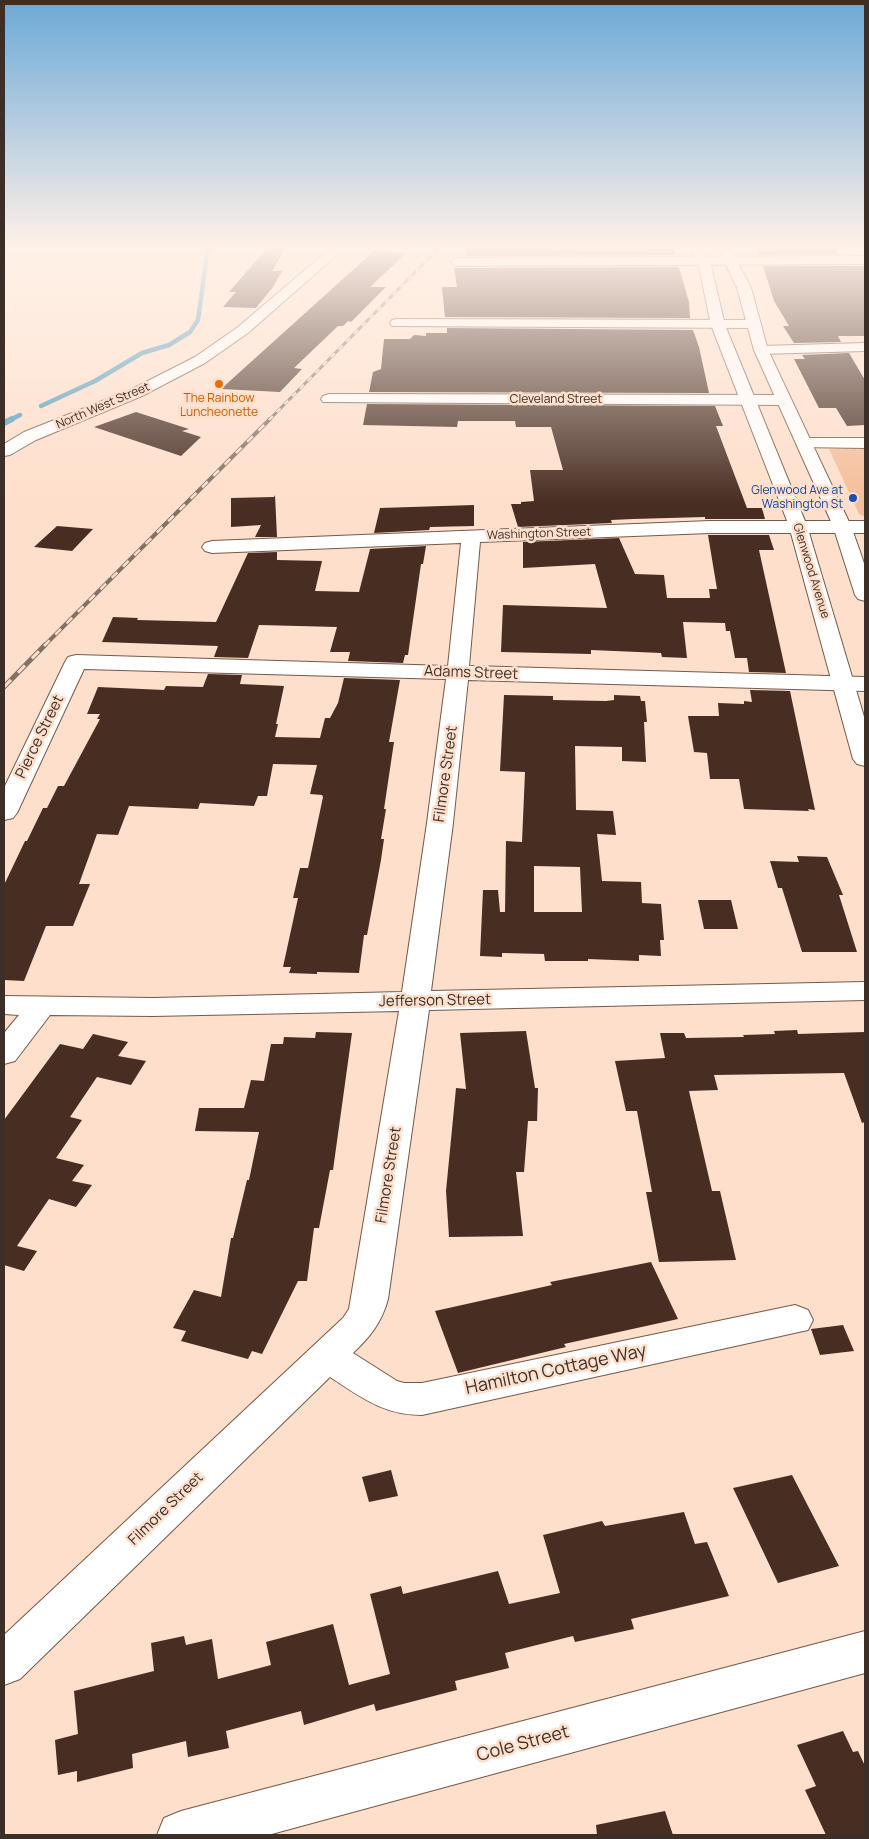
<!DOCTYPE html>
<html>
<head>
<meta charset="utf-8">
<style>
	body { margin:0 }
	#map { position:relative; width:869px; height:1839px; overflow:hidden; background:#fedfcb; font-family:Manrope,sans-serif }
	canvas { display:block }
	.frame { position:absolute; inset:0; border:5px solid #3b2f28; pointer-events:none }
</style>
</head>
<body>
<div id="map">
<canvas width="869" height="1839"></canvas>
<div class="frame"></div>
</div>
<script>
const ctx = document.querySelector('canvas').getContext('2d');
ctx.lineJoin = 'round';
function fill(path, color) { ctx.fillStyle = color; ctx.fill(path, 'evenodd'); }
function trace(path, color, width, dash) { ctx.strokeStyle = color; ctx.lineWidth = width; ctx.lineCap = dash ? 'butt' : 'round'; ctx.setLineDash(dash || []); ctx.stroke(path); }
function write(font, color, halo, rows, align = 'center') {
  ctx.font = font + ' Manrope,sans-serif'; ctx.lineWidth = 5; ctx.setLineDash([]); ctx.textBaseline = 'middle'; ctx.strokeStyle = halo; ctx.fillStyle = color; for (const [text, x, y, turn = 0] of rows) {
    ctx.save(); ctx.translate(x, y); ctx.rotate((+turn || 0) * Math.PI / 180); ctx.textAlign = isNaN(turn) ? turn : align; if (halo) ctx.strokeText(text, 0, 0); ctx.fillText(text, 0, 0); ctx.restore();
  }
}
const green = new Path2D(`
	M865,447V517L859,514L829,449Z`);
const streamFar1 = new Path2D(`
	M41,406L95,381L142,353L169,345L190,332L198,320L207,254L212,246
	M10,420L20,415`);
const stream = new Path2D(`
	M4,423L12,419`);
const building = new Path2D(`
	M269,246H287L272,271H282L273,287L256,308L223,307L236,292H229Z
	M465,246L673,248L676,255L467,256Z
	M756,246H833L839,254L759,255Z
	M375,250L406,253L370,287H386L351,322L348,321L343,326H338L294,368L302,369L280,392L221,389Z
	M763,266H865V336H838L841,342L794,343L783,326H789L774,301Z
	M679,267L689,302L690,318L445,317L442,287H457L454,268Z
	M447,328L693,330L699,347L709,393L369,392L373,372L381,369L384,339H410L414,335L426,336V333H447Z
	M849,353L865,380V425L847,426L836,408H819L794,359H805L802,355Z
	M367,404L715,406L723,426H716L747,508H762L765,519H705V517L633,519L611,520L612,523L518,527L511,504H521V502L534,501L530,470H563L551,427H516L515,421H458L457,427L363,425Z
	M136,412L189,429L182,431L201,437L181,456L94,427Z
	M275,495L277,537H255L261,525L231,527V498L274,497Z
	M474,505V526L430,527L429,530L374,533L380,508Z
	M57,526L93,529L72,551L34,547Z
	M708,535H769L774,550H759L786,673L749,672L747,658H735L730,631H726L725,623L683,622L687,658L662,657L661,653L591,650V654L501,652L503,605L607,608L595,564L523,568V542L619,538L635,574L664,575L667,598H710L709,589H717Z
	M426,546L423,564H421L408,655H405L403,663L348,661L350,652H330L337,627L259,625L248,658L214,657L218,646L102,642L113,617L138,618L137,620L216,622L248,553L277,552V560L322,561L315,591L359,592L370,549Z
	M208,674L242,675L240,684L284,686L276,724H278L275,737L320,738L325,718H330L338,703L344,678L400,680L389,742H394L384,809H386L381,839H384L381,860L367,935H364L359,973L317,972V974L289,973L291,967H283L298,898H293L300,868H308L323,797L322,795L310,794L317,765L273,764L267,796H258L254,806L200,803L198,809L129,806L118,835L97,834L79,884H90L73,926H46L24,981L4,980V885L25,841H27L43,808H47L58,786H64L100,719H97L100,714H87L98,687L164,690L166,686L203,687Z
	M750,690L790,691L815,810L808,809L809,811L744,809L739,779H710L707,753L694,752L688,716H719L718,703L744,704V701L752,702Z
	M504,695L553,696V700L606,701L614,700V695L640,696L641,701H645L647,722H644L646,762L622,761V747L575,746L576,810L613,811L616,835L597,834L602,881L641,882L642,903L661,904L664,940H660L661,956L639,955V961L588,959V961H545L544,954L502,953V957L480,956L483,890H498L500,912H505L506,841L522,842L525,772L500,771ZM534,866L580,867L582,912H534Z
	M797,856L827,857L843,895H839L857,952H802L782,888H778L770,861L799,862Z
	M698,900H731L738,929H704Z
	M797,1030L798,1034L865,1032V1122L862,1123L844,1073L714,1075L718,1090L689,1091L712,1191H720L736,1260L659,1262L646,1192H652L637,1111H626L615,1061L665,1058L660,1033H684L686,1038L744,1037L743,1035L775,1034L774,1031Z
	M526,1031L535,1088H538L537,1121H528L524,1172H516L523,1236L449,1237L446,1191L456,1088L466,1089L460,1033Z
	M316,1032L352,1033L333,1170H330L319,1228H314L307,1281H298L262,1354L252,1351L248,1359L181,1341L186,1331L173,1328L194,1290L221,1297L231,1238H233L247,1180H249L259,1132L195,1131L199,1108H244L251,1080L264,1081L271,1044H283L284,1037L315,1038Z
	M93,1034L128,1042L118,1056L146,1061L131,1085L97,1077L70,1117L82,1120L56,1158L84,1165L72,1181L92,1185L76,1207L49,1199L17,1246L37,1251L24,1271L4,1265V1120L60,1044L83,1049Z
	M651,1262L678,1319L564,1344L566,1347L458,1373L435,1311L552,1285L550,1282Z
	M843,1325L854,1351L820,1355L811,1329Z
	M391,1470L398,1496L369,1502L362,1477Z
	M792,1475L839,1566L778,1583L733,1488Z
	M684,1512L695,1544L707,1542L729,1596L631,1619L634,1629L575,1642L573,1636L505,1653L509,1668L455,1681L457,1690L376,1711L374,1704L304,1725L301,1711L226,1731L229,1748L188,1757L186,1741L132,1754L133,1768L77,1782V1771L58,1775L55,1740L78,1734L74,1691L154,1671L151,1643L184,1636L186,1645L212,1639L218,1679L271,1665L266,1642L333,1624L349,1685L390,1674L370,1594L401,1586L403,1594L498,1571L509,1604L560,1593L543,1535L602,1521L605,1526Z
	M843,1731L853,1752L858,1751L865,1766V1835H826L805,1790L816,1786L797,1745Z
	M665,1811L673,1835H597L596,1825Z`);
const street = new Path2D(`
	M865,256V264L456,266L450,262L456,258Z
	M397,319L753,320L758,321L760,324L758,327L753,328L392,326L390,323L392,320Z
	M865,343V351L761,354L756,353L754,350L756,347L761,346Z
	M329,394L783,395L789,397L791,400L789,403L783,405L323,402L321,399L323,396Z
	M804,438H865V448L798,447L796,443L798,439Z
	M710,521H865V533H710L480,542L469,666L865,677V691L468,680L453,823L431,991L865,982V1000L429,1010L388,1299C382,1322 370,1337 353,1353L397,1381L404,1383H422L795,1305L808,1310L813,1320L808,1330L422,1415C383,1415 361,1397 330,1377L20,1679L4,1685V1635L343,1318L349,1309L399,1011L153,1016L50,1015L15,1061L4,1064V1033L19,1015L4,1014V996L153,998L402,992L427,823L446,679L84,669L17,813L13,818L4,820V788L65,662L68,657L76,655L448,666L461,543L212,553L205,551L202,547L205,543L212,541Z
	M865,1631V1673L268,1835H157L164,1818L181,1811Z`);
const secondary = new Path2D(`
	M333,246H347L248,333L205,363L142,396L36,440L10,455L4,456V444L24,432L130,390L195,357L238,327Z`);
const primary = new Path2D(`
	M689,246H701L710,262L725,325L807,526L865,720V766L857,764L853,759L789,526L711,325L698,262Z
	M717,246H729L751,288L768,350L851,526L865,566V601L858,599L855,595L833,526L754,350L737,288Z`);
const railFar2 = new Path2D(`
	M269,420L441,246`);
const railFar1 = new Path2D(`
	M44,646L270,419`);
const rail = new Path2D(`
	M4,687L45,645`);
const markers = [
	[219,384,5,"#e8710a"],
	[853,498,5,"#1a4fb4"]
];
const farFoodnames = [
	["The Rainbow",219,399],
	["Luncheonette",219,413]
];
const farStreetnames = [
	["Cleveland Street",556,400],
	["North West Street",103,406,-23],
	["Washington Street",539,534,-2],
	["Glenwood Avenue",811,571,73]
];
const farTransitnames = [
	["Glenwood Ave at",843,491],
	["Washington St",843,505]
];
const streetNames = [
	["Adams Street",471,673,2],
	["Pierce Street",40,737,-64],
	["Filmore Street",446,774,-82],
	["Jefferson Street",435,1001,-1],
	["Filmore Street",389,1175,-81],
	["Filmore Street",166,1509,-44]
];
const nearStreetnames = [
	["Hamilton Cottage Way",556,1370,-12],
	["Cole Street",523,1744,-15]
];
fill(green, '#f3be9b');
trace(streamFar1, '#4f99bd', 4.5);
trace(stream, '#4f99bd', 6);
fill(building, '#472d22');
trace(street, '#745a49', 2);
trace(secondary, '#745a49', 2);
trace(primary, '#745a49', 2);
fill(street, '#fff');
fill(secondary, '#fff');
fill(primary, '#fff');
trace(railFar2, '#847165', 3);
trace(railFar1, '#847165', 4);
trace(rail, '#847165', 5);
trace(railFar2, '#fedfcb', 2, [5.5]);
trace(railFar1, '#fedfcb', 2.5, [8]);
trace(rail, '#fedfcb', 3, [10]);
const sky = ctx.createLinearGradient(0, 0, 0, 504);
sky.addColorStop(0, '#6ba9d7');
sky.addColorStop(0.49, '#fff1e8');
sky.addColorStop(1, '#fff1e800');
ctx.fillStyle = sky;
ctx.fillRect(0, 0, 869, 504);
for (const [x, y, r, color] of markers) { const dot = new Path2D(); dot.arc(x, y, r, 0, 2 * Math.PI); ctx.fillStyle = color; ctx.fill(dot); trace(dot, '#fedfcb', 2); }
write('12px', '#c56008', '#fedfcb', farFoodnames);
write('12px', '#3b2f28', '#fedfcb', farStreetnames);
write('12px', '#164399', '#fedfcb', farTransitnames, 'right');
write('15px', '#3b2f28', '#fedfcb', streetNames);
write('18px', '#3b2f28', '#fedfcb', nearStreetnames);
</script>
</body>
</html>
